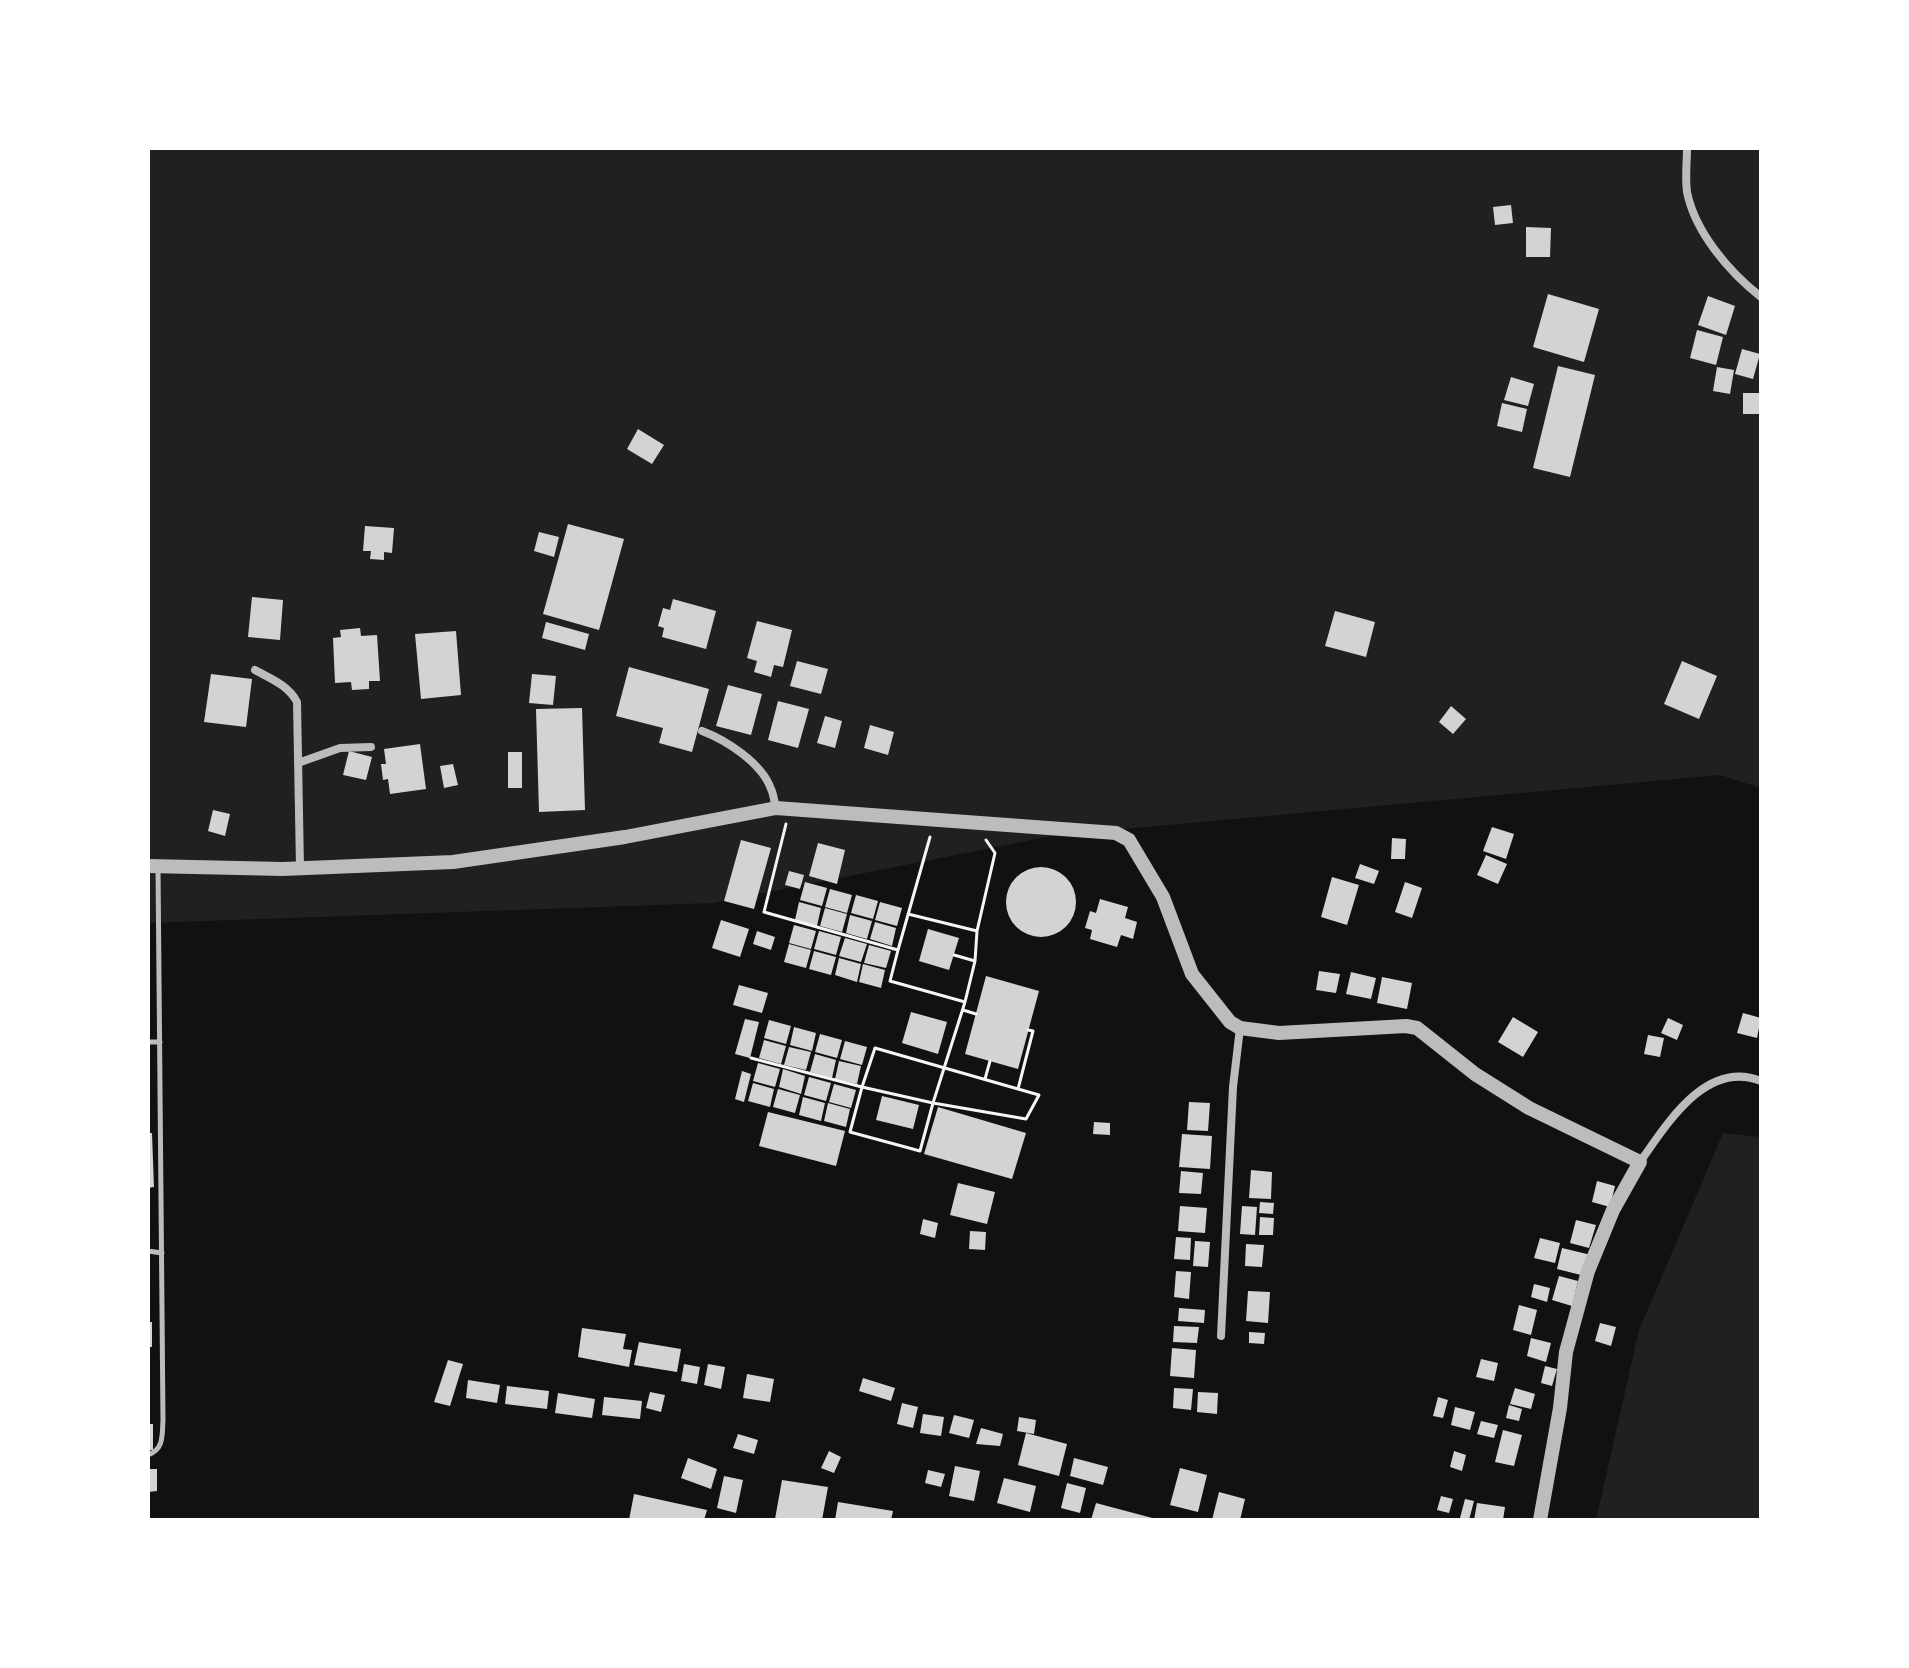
<!DOCTYPE html>
<html>
<head>
<meta charset="utf-8">
<style>
	body { margin:0 }
	#map { position:relative; width:1909px; height:1668px; overflow:hidden; background:#111; font-family:Helvetica,sans-serif }
	canvas { display:block }
	.frame { position:absolute; inset:0; border:150px solid #fff; pointer-events:none }
</style>
</head>
<body>
<div id="map">
<canvas width="1909" height="1668"></canvas>
<div class="frame"></div>
</div>
<script>
const ctx = document.querySelector('canvas').getContext('2d');
ctx.lineJoin = 'round';
function fill(path, color) { ctx.fillStyle = color; ctx.fill(path, 'evenodd'); }
function trace(path, color, width, dash) { ctx.strokeStyle = color; ctx.lineWidth = width; ctx.lineCap = dash ? 'butt' : 'round'; ctx.setLineDash(dash || []); ctx.stroke(path); }
const green = new Path2D(`
	M148,148H1761V788L1720,775L1057,835L713,903L148,923Z
	M1723,1133L1761,1137V1520H1596L1639,1330Z`);
const building = new Path2D(`
	M1511,205L1513,223L1495,225L1493,207Z
	M1526,227L1551,228L1550,257H1526Z
	M1548,294L1599,309L1584,362L1533,347Z
	M1708,296L1735,306L1726,335L1698,325Z
	M1697,330L1723,337L1716,365L1690,358Z
	M1742,349L1760,354L1753,379L1735,374Z
	M1558,366L1595,375L1570,477L1533,468Z
	M1717,367L1734,370L1730,394L1713,391Z
	M1511,377L1534,384L1528,406L1504,400Z
	M1743,393H1761V414H1743Z
	M1502,403L1527,409L1522,432L1497,426Z
	M638,429L664,445L652,464L627,449Z
	M568,524L624,539L599,630L543,614Z
	M365,526L394,528L392,553L384,552V560L370,559L371,551H363Z
	M539,532L559,537L554,557L534,551Z
	M252,597L283,600L280,640L248,637Z
	M673,599L716,611L706,649L662,637L664,628L658,626L663,608L670,610Z
	M1335,611L1375,622L1366,657L1325,646Z
	M757,621L792,630L783,667L774,665L771,677L754,672L757,661L747,658Z
	M546,622L589,634L585,650L542,638Z
	M360,628L361,636L377,635L380,681H369V689L352,690L351,682L335,683L333,638L341,637L340,630Z
	M456,631L461,695L421,699L415,634Z
	M797,661L828,669L821,694L790,686Z
	M1682,661L1717,676L1699,719L1664,704Z
	M629,667L709,689L692,752L659,743L663,728L616,716Z
	M211,674L252,679L246,727L204,722Z
	M532,674L556,676L553,705L529,703Z
	M728,685L762,694L751,735L716,726Z
	M778,701L809,709L798,748L768,740Z
	M1451,706L1466,719L1453,734L1439,722Z
	M582,708L585,810L539,812L536,709Z
	M825,716L842,721L835,748L817,743Z
	M870,725L894,732L888,755L864,748Z
	M420,744L426,789L390,794L388,779L383,780L381,764H386L384,749Z
	M349,751L372,757L366,780L343,775Z
	M508,752H522V788H508Z
	M453,764L458,785L444,788L440,766Z
	M213,810L230,814L225,836L208,831Z
	M1492,827L1514,834L1506,859L1483,851Z
	M1392,838L1406,839L1405,859H1391Z
	M741,840L771,848L754,909L724,901Z
	M818,843L845,850L837,884L809,876Z
	M1486,855L1507,864L1498,884L1477,875Z
	M1360,864L1379,871L1374,884L1355,878Z
	M1006 902a35 35 0 1 1 70 0a35 35 0 1 1-70 0Z
	M789,871L804,875L800,889L785,885Z
	M1332,877L1359,885L1347,925L1321,917Z
	M805,882L827,888L822,906L800,900Z
	M1405,882L1422,888L1412,918L1395,912Z
	M830,889L852,895L847,913L825,907Z
	M856,895L878,901L873,919L851,913Z
	M1100,899L1128,907L1125,918L1137,922L1133,939L1121,935L1117,947L1090,939L1092,930L1085,928L1090,911L1096,913Z
	M799,902L821,908L817,926L795,920Z
	M880,902L902,908L897,926L875,920Z
	M825,908L847,914L842,932L820,926Z
	M850,915L872,921L867,939L846,933Z
	M721,920L749,929L740,957L712,948Z
	M875,922L896,928L892,946L870,939Z
	M794,925L816,931L811,949L789,943Z
	M928,929L959,938L949,970L919,961Z
	M757,931L775,937L771,950L753,944Z
	M819,931L841,937L836,955L814,949Z
	M845,938L867,944L861,962L839,956Z
	M789,944L811,950L806,968L784,962Z
	M869,945L891,951L886,968L864,963Z
	M814,951L836,957L831,975L809,969Z
	M839,958L861,964L857,982L835,975Z
	M863,964L885,970L881,988L859,982Z
	M1319,971L1340,974L1336,993L1316,990Z
	M1351,972L1376,978L1371,999L1346,994Z
	M986,976L1039,991L1018,1069L965,1054Z
	M1382,977L1412,983L1407,1009L1377,1003Z
	M739,985L768,993L762,1013L733,1005Z
	M911,1012L947,1022L938,1054L902,1043Z
	M1743,1013L1761,1018L1757,1038L1737,1033Z
	M1513,1017L1538,1032L1523,1057L1498,1042Z
	M1668,1018L1683,1025L1677,1040L1661,1033Z
	M745,1019L759,1022L750,1058L735,1054Z
	M769,1020L791,1026L786,1044L764,1038Z
	M794,1027L816,1033L812,1051L790,1045Z
	M820,1034L842,1040L837,1058L815,1052Z
	M1648,1035L1664,1038L1660,1057L1644,1054Z
	M764,1040L786,1046L781,1064L759,1058Z
	M845,1041L867,1047L862,1065L840,1059Z
	M789,1047L811,1052L806,1070L784,1065Z
	M815,1054L836,1060L832,1078L810,1072Z
	M839,1061L861,1066L857,1084L835,1079Z
	M758,1063L780,1069L775,1087L753,1081Z
	M783,1069L805,1076L801,1094L779,1087Z
	M742,1071L751,1074L744,1102L735,1099Z
	M809,1077L831,1083L826,1101L804,1095Z
	M753,1083L774,1089L770,1107L748,1101Z
	M834,1084L856,1090L851,1108L829,1102Z
	M778,1089L800,1095L795,1113L773,1107Z
	M882,1096L919,1105L913,1129L876,1120Z
	M803,1097L825,1103L821,1121L799,1115Z
	M1189,1102L1210,1103L1208,1131L1187,1130Z
	M828,1103L850,1109L846,1127L824,1121Z
	M938,1107L1026,1133L1012,1179L924,1154Z
	M768,1112L845,1131L836,1166L759,1146Z
	M1094,1122L1110,1123V1135L1093,1134Z
	M148,1133H152L154,1187L148,1188Z
	M1182,1134L1212,1136L1210,1169L1179,1167Z
	M1251,1170L1272,1172L1271,1199L1249,1198Z
	M1181,1171L1203,1173L1201,1194L1179,1193Z
	M1597,1181L1615,1186L1610,1207L1592,1202Z
	M958,1183L995,1192L987,1224L950,1215Z
	M1260,1202L1274,1203L1273,1214L1259,1213Z
	M1180,1206L1207,1208L1205,1233L1178,1231Z
	M1242,1206L1257,1207L1255,1235L1240,1234Z
	M1260,1217L1274,1218L1273,1235H1259Z
	M923,1219L938,1223L935,1238L920,1234Z
	M1576,1220L1596,1225L1589,1248L1570,1243Z
	M970,1231L986,1232L985,1250L969,1249Z
	M1176,1237L1191,1238L1190,1260L1174,1259Z
	M1540,1238L1560,1243L1555,1263L1534,1258Z
	M1195,1241L1210,1242L1208,1267L1193,1266Z
	M1246,1244L1264,1245L1262,1267L1245,1266Z
	M1562,1248L1591,1255L1585,1276L1557,1269Z
	M1176,1271L1191,1272L1189,1299L1174,1297Z
	M1559,1276L1578,1281L1572,1306L1552,1300Z
	M1534,1284L1550,1288L1547,1302L1531,1297Z
	M1248,1291L1270,1292L1268,1323L1246,1321Z
	M1519,1305L1537,1310L1531,1335L1513,1330Z
	M1179,1308L1205,1310L1204,1323L1178,1321Z
	M148,1322H152V1347H148Z
	M1600,1323L1616,1327L1611,1346L1595,1341Z
	M1174,1326L1199,1327L1197,1343L1173,1342Z
	M582,1328L626,1334L623,1349L632,1350L629,1367L578,1357Z
	M1249,1332L1265,1333L1264,1344L1249,1343Z
	M1531,1338L1551,1343L1546,1362L1527,1356Z
	M639,1342L681,1349L677,1372L634,1365Z
	M1172,1348L1196,1350L1194,1378L1170,1376Z
	M1481,1359L1498,1363L1494,1381L1476,1377Z
	M448,1360L463,1364L450,1406L434,1402Z
	M684,1364L700,1367L697,1384L681,1381Z
	M708,1364L725,1367L721,1389L704,1385Z
	M1545,1366L1557,1369L1552,1386L1541,1383Z
	M747,1374L774,1379L770,1402L743,1398Z
	M863,1378L895,1388L891,1401L859,1391Z
	M468,1380L500,1385L497,1403L466,1398Z
	M507,1386L549,1391L547,1409L505,1404Z
	M1174,1388L1193,1389L1191,1410L1173,1408Z
	M1515,1388L1535,1394L1531,1409L1510,1404Z
	M650,1392L665,1395L661,1412L646,1408Z
	M1198,1392L1218,1393L1217,1414L1197,1412Z
	M558,1393L595,1399L592,1418L555,1413Z
	M604,1397L642,1401L640,1419L602,1415Z
	M1438,1397L1448,1400L1443,1418L1433,1416Z
	M902,1403L918,1407L913,1428L897,1424Z
	M1509,1405L1522,1409L1519,1421L1506,1418Z
	M1455,1407L1475,1412L1470,1430L1451,1425Z
	M923,1414L944,1417L941,1436L920,1433Z
	M954,1415L974,1420L969,1438L949,1433Z
	M1019,1417L1036,1420L1034,1434L1017,1431Z
	M1481,1421L1498,1425L1494,1438L1477,1434Z
	M148,1424H153V1450H148Z
	M981,1428L1003,1434L1000,1446L976,1444Z
	M1503,1430L1522,1435L1514,1466L1495,1462Z
	M1026,1433L1067,1444L1059,1476L1018,1465Z
	M738,1434L758,1440L754,1454L733,1448Z
	M829,1451L841,1457L834,1473L821,1468Z
	M1454,1451L1466,1455L1462,1471L1450,1467Z
	M688,1458L717,1469L711,1489L681,1478Z
	M1074,1458L1108,1467L1103,1485L1070,1476Z
	M955,1466L980,1471L974,1501L949,1496Z
	M1180,1468L1207,1475L1198,1512L1170,1505Z
	M148,1469H157V1491L148,1492Z
	M928,1470L945,1474L941,1487L925,1483Z
	M724,1476L743,1480L736,1513L717,1508Z
	M1004,1478L1036,1486L1030,1512L997,1503Z
	M782,1480L828,1487L822,1520L775,1519Z
	M1067,1483L1086,1488L1080,1513L1061,1508Z
	M1219,1492L1245,1499L1240,1520H1212Z
	M634,1494L707,1510L704,1520H629Z
	M1441,1496L1453,1499L1449,1513L1437,1510Z
	M1465,1499L1474,1501L1469,1520L1460,1518Z
	M838,1502L893,1511L891,1520H835Z
	M1096,1503L1156,1519V1520H1091Z
	M1477,1503L1505,1507L1503,1520H1474Z`);
const path = new Path2D(`
	M908,914L977,931
	M898,950L930,837
	M954,955L975,961L965,1002
	M975,961L977,931L995,853L986,840
	M963,1010L976,1014
	M751,1058L862,1087L875,1048C929,1064 984,1079 1039,1095L1026,1119L933,1103L965,1002L890,981L898,950L764,912L786,824
	M985,1079L990,1061
	M862,1087L933,1103L920,1151L850,1132Z
	M1018,1089L1033,1031L1028,1030`);
const service = new Path2D(`
	M148,1042H160
	M148,1251L162,1253
	M148,1455C164,1449 162,1436 163,1420L158,867`);
const minor = new Path2D(`
	M1687,148C1687,162 1685,178 1687,192C1695,232 1729,272 1761,297
	M255,670C271,679 288,685 297,702L300,868
	M702,731C726,740 762,763 771,789C774,795 774,802 776,808
	M298,763L340,748L371,747
	M1640,1162C1667,1124 1706,1059 1761,1081
	M1221,1336L1233,1087L1240,1028`);
const tertiary = new Path2D(`
	M148,866L283,869L453,862L625,837L776,808L1116,833L1129,840L1163,897L1192,974L1230,1022L1240,1028L1279,1033L1406,1026L1417,1028L1475,1074L1529,1108L1640,1162L1613,1210L1588,1271L1566,1352L1560,1408L1540,1520`);
fill(green, '#202020');
fill(building, '#d3d3d3');
trace(path, '#f5f5f5', 3);
trace(service, '#bcbcbc', 5);
trace(minor, '#bcbcbc', 8);
trace(tertiary, '#bcbcbc', 14);
</script>
</body>
</html>
